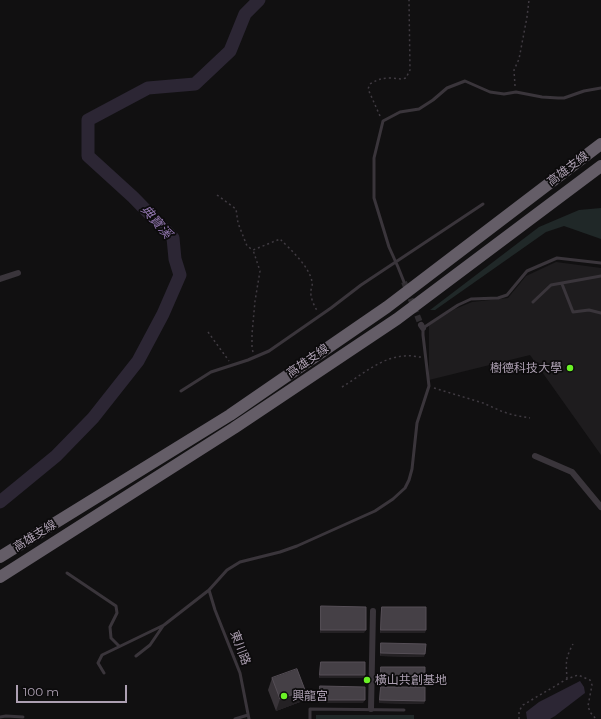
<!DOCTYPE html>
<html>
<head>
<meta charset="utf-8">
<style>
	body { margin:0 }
	#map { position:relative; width:601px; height:719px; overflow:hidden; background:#111011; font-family:Montserrat,sans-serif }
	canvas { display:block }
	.scale { position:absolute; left:16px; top:685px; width:111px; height:18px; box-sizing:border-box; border:2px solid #ada0b2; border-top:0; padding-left:5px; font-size:12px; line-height:14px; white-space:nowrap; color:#ada0b2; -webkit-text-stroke:3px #0c0b0c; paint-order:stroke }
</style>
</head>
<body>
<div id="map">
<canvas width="601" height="719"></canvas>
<div class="scale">100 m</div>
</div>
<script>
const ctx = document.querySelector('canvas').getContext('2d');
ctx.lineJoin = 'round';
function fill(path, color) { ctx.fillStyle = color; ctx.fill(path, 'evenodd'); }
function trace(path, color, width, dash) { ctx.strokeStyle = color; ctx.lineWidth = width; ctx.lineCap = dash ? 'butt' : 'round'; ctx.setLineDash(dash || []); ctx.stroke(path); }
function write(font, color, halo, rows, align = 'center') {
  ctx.font = font + ' Montserrat,"Noto Sans TC",sans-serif'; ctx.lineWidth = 3.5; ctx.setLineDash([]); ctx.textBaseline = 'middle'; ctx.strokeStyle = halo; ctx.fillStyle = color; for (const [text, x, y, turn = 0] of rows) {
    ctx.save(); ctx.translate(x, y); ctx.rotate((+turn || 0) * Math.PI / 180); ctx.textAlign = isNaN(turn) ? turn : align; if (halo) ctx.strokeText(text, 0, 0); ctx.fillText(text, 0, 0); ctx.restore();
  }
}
const built = new Path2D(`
	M556,262L601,268V455L530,355L429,380V325L455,309L472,302L508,298L526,276Z`);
const green = new Path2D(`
	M601,208V239L564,226L546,232L435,310H430L539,227L579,210Z
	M316,715H414V719H316Z`);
const water = new Path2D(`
	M580,681L584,687L585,693L555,716L550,719H527L526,712L539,702Z`);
const river = new Path2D(`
	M0,502L56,456L93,418L138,361L163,314L180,275L175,259L173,238L133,197L88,156V120L148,88L195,84L230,51L245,14L259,0`);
const streetTunnel = new Path2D(`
	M404,282L421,325`);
const path = new Path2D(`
	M515,86L514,70L519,59L527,17L529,0
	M380,116L368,89L370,84C376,80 382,78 390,78C396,78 401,80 406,78L410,70L409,0
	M217,195L236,209L238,223L247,246L253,250L280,239C290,249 310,267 312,282C313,285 311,288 311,291C310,297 314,306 318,312
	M208,332L229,361
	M253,352L252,348V334L255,301L260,271L253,250
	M342,387C362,375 381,357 405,356C410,355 416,357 421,357
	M434,388L483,403L501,411L513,415L530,418
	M567,679C566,662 565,659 573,644
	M519,719V711L523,705L567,679L578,675L590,680L592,685L588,706L590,712L596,719`);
const lane = new Path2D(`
	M404,282L398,267L389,247L374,198V158L383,121L400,112L419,109L433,100L447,88L465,81L490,92L504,94L516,92L542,97L558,98H564L584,91L601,88
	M562,284L573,312L589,310L601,313
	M533,302L551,285L601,276
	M181,391L211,372L248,360L269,351L331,308L361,285L483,204
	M67,573L116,606L117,613L110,627L111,638L119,646
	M209,590L215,610L240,673L249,719
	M136,656L150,645L163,626
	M104,673L98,663L102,655L164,625L209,590L227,570L240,562L280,552L297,546L375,511L393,499L405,488L409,480L412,469L417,423L429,386L423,335V328L458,305L471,299L498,298L507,295L527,271L557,258L601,263
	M0,717L6,716L23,717
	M235,719L248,715
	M310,719V709L404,710`);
const street = new Path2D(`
	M0,279L18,273
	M421,325L423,328
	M535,456L572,472L601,507
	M371,709L373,611`);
const highway = new Path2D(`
	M0,557L230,415L387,307L601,144
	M0,577L234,428L397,319L601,166`);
const wall = new Path2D(`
	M321,606L364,633H320V609Z
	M382,607L425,633H380L381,610Z
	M381,643L424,657L380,656V646Z
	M321,662L364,678H319L320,665Z
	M381,667L424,679L380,678V670Z
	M272,678L305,690L300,702L276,711L268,690Z
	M320,686L363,703H319V689Z
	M381,687L424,704L379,703L380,690Z`);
const shadedWall = new Path2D(`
	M321,630H366L364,633H320Z
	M381,630H426L425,633H380Z
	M381,653L425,654L424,657L380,656Z
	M320,675H365L364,678H319Z
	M381,675L425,676L424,679L380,678Z
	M305,690L300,702L276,711L280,699Z
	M320,700H365L363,703H319Z
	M380,700L425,701L424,704L379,703Z`);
const building = new Path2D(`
	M321,606L366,607V630H321Z
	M382,607H426V630H381Z
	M381,643L426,644L425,654L381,653Z
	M321,662H365V675H320Z
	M381,667H425V676L381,675Z
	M297,669L305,690L280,699L272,678Z
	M320,686L365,687V700H320Z
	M381,687H425V701L380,700Z`);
const markers = [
	[570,368,4,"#6af226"],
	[367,680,4,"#6af226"],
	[284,696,4,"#6af226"]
];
const streetNames = [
	["高雄支線",568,169,-37],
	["高雄支線",308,361,-35],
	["高雄支線",35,536,-32],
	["東川路",240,648,69]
];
const poiNames = [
	["樹德科技大學",562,368,"right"],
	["橫山共創基地",375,680],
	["興龍宮",292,696]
];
const waterNames = [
	["典寶溪",156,222,49]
];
fill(built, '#1e1c1e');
fill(green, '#202828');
fill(water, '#2c2634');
trace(river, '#2c2634', 13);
trace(streetTunnel, '#302d31', 6, [6, 3]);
trace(path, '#403b42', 1.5, [2, 3]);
trace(lane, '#3a353b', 3);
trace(street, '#3a353b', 6);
trace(highway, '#645d67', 12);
fill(wall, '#393439');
fill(shadedWall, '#242124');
fill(building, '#454046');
trace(building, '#564f57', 1);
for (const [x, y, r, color] of markers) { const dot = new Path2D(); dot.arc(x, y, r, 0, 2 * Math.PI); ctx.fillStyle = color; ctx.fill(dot); trace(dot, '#0c0b0c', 1.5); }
write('12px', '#ada0b2', '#0c0b0c', streetNames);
write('12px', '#ada0b2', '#0c0b0c', poiNames, 'left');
write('italic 13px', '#9176ae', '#0c0b0c', waterNames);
</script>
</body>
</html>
